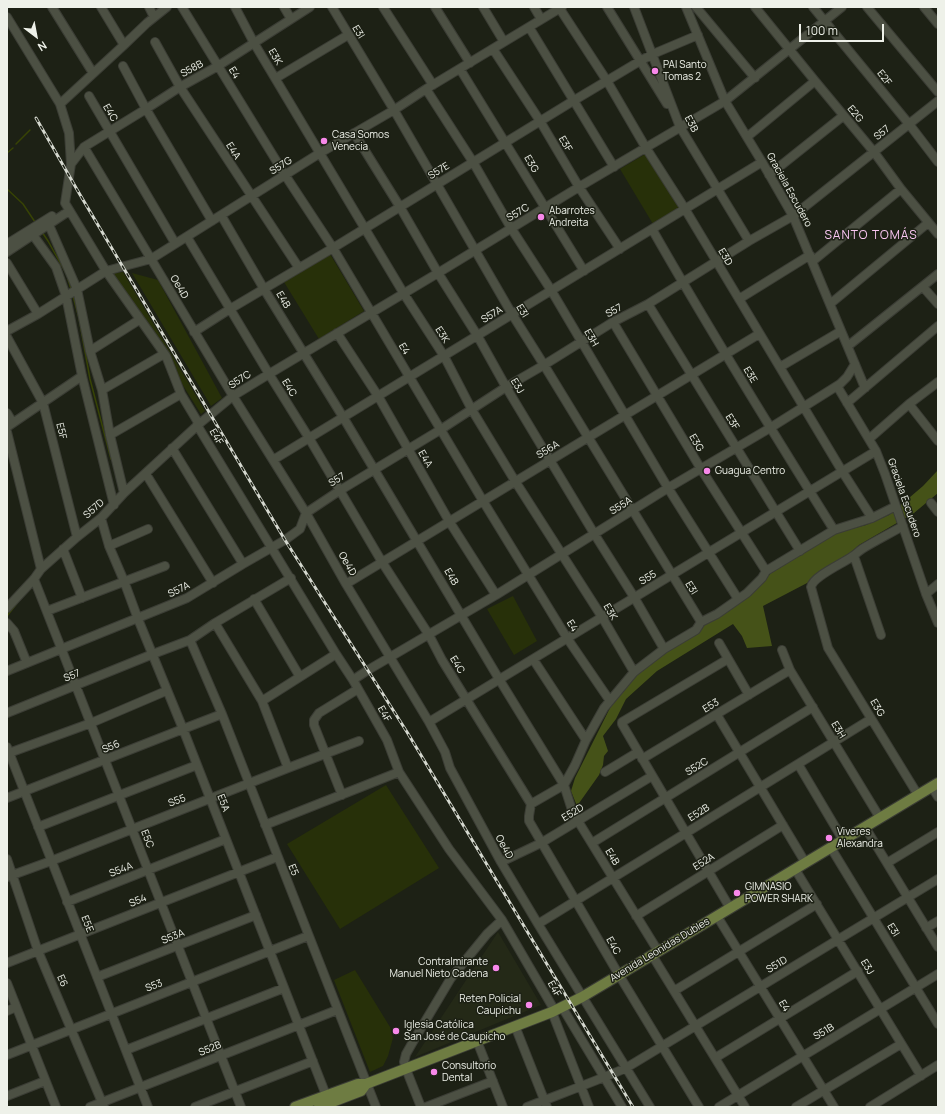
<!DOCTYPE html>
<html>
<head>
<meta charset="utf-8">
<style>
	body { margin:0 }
	#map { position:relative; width:945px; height:1114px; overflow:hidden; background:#1d2115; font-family:Manrope,sans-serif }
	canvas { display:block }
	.frame { position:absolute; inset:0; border:8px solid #eef1e9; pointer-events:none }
	.north { position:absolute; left:16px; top:16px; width:40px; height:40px; -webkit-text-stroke:3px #1d2115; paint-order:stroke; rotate:148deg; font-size:11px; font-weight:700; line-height:16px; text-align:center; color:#eef1e9 }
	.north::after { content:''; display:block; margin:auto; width:14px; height:18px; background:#eef1e9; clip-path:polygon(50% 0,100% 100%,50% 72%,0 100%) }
	.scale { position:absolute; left:799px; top:24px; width:85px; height:18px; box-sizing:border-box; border:2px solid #eef1e9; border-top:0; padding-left:5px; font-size:12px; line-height:14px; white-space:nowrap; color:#eef1e9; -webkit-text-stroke:3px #1d2115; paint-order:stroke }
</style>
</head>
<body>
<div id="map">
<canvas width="945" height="1114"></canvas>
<div class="frame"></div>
<div class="north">N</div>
<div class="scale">100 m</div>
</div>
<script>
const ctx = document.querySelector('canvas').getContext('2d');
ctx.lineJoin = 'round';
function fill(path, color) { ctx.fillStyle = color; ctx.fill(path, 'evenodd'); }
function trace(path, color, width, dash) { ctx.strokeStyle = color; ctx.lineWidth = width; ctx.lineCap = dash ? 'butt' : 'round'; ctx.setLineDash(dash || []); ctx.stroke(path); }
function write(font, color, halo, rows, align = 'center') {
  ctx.font = font + ' Manrope,sans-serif'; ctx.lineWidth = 3; ctx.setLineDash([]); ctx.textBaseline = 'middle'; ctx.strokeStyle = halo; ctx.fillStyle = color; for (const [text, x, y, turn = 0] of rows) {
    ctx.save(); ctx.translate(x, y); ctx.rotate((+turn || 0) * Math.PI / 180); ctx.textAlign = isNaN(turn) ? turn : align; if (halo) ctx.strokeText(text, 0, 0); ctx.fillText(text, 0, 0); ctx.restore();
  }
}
const built = new Path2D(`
	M498,932L541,1005L415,1057Z`);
const green = new Path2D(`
	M647,153L679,208L653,224L620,169Z
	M330,254L364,311L319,339L284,282Z
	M123,272L205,411L201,414L116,279L111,273Z
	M132,273L158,280L222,398L211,406Z
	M513,596L537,641L514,655L487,609Z
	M386,785L439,868L340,929L287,844Z
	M355,970L390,1027L393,1038L388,1056L383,1066L370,1072L334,980Z`);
const forest = new Path2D(`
	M938,470V493L914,513L859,545L850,553L829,566L809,582L763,606L772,646L747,648L742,636L733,624L657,671L626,699L616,719L603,736L608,751L604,756L603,765L599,775L577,806L571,791L575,778L613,702L637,673L668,651L697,633L702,629L704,625L740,601L757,588L771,573L836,533L866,525L889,515L923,486Z`);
const stream = new Path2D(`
	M16,144L30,130
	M7,153L13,148
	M7,189L23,204L35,222
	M42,232L48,241L67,275
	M68,279L71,289
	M73,296L79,318L90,379L111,459
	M7,616L18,602`);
const minor = new Path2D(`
	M52,7L93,73
	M101,7L124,45
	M149,7L154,17
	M182,7L285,175L333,248L483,501L567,638L610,701
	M235,7L254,43L404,294L444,356L472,410L515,481L602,617L634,672
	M284,7L291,19
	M332,7L394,110L512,314L544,365L701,622
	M383,7L433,85
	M435,7L470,63
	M483,7L504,42
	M534,7L541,19
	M607,7L667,104
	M634,7L680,127L749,241
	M686,7L725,101L762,162L793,216L865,388
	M696,7L755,78
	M755,7L815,81L874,152L901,189L938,234
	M813,7L909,124L938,162
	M867,7L938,92
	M924,7L938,24
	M560,9L607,81L646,148L685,209L739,299L842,471L872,518
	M7,17L60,104L69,133L71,164
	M529,27L614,167
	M155,42L180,87L299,268
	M493,49L540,121L579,187L620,249
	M123,66L146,109L212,221
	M460,69L584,271
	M276,78L348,35
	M426,89L473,162L511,228L551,290L668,488L738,599
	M89,96L175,243
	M60,104L124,45L147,23L167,7
	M354,133L400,207L438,273L477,335L506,387L595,535L634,597L664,649
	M747,137L815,81
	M84,147L233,396L306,513L346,584L429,722L445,752L450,768L501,862L538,924L650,1107
	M769,175L843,116
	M221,215L264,289L343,417L499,679L564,785L571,807L578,821L658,951
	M49,225L77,289L90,351L102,390L110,435L124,493
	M652,229C710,331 772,431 834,530
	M33,235L56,267L66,296L82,376L114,505
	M187,237L269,374L309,438L382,562L429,635L442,660L531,804L529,816V821L619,975L699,1107
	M7,244L52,216
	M7,252L69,211
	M813,261L901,189
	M7,263L38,314
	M923,287L938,304
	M739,299L810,255
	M648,304L800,551
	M830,304L928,223
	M613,322L701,469L766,571
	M7,331L38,314L106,271L151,259L320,153L394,110L426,89L562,7
	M194,332L230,309L333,248L573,101L640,61L653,54L698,35
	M337,333L378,396L449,521L496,595
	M7,337L43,403L77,537
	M848,346L938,274
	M90,351L139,320
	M780,367L841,331
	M837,386L876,451L885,474L926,594L938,623
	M102,390L164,354
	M847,403L938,326
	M909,404L938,441
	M7,413L13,423
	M199,424L181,394L166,356L106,271L65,203L71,164L84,147L146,109L180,87L218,66L310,7
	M197,425L336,654L353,680L387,740L399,772L449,849L502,920L555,1011
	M7,427L82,376
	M7,432L41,569
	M110,435L181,394
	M869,439L909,404L938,382
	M172,448L243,564
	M273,460L762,162
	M146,474L213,583
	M931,503L938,512
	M101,518L109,546L124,581L138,619L183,729L326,1095
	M903,526C889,534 875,541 862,549C859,551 856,554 853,556C844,563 813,576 811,587L828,648L918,795
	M109,546L148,529
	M63,549L82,598
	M854,556L881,635
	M34,579L241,1107
	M346,584L759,334
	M926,594L938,584
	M254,599L300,677
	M7,608L34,579L41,569L77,537L101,518L124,493L199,424L233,396L269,374L438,273L579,187L725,101L842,7
	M47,611L165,566
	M7,623L14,631L27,663
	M215,623L262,701L288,768
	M190,640L222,714L376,1107
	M719,643L749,695
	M782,650L790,670L880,818
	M533,659L586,740
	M728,659L622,722V724L730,908
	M7,671L187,598L243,564L285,540L300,529L306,513L339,491L440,430L506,387L544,365L613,322L648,304L749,241L793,216L938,101
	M353,680L368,670L496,595L668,488L770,428L840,384L847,377L855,364
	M262,701L336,654
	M7,713L153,654L190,640L215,623L291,578
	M717,715L805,862
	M429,722L876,451
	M7,747L148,1107
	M9,753L91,723L166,691
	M642,759L790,670
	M798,764L843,840
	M605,772L638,752
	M932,787L938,797
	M342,795L314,725V720L319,713L358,689
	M7,798L183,729L222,714
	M531,804L564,785L575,765L586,740L604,708L634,672L664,649L696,630L701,622L717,614L747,593L762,578L766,571L834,530L872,518L896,506
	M265,825L399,772
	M38,827L197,765
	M865,827L938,947
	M592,843L813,707
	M831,848L938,1024
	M7,859L38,951L104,1107
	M501,862L541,843L652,776
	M887,863L938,832
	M795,869L921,1076
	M7,877L51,861L288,768L359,741
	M67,902L226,839
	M636,916L783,825
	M717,916L834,1107
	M538,924L871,719
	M926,928L938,921
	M652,955L745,1107
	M7,963L277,857
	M97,977L256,915
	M7,983L56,1107
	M674,991L817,904
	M562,1007L622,1107
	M7,1011L16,1007
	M552,1012L589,1107
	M515,1026L547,1107
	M477,1041L503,1107
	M126,1050L284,988
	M7,1055L308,936
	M715,1058L858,971
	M7,1096L45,1081
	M90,1107L337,1010
	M195,1107L313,1061
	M421,1107L406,1069L404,1062L406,1054L414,1040L451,978L487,934L502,920
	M426,1107L493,1081
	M527,1107C560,1094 594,1082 626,1068L938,879
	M719,1107L938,974
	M796,1107L901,1044
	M870,1107L938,1065`);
const major = new Path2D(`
	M295,1107L358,1084H366L552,1012L582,997L619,975L938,783
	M319,1107L361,1091L366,1084`);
const rail = new Path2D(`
	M36,118L79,193L285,540L407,732L633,1107`);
const markers = [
	[655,71,4,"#f888ea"],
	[324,141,4,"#f888ea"],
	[541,217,4,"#f888ea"],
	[707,471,4,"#f888ea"],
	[829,838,4,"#f888ea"],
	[737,893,4,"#f888ea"],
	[496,968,4,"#f888ea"],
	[529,1005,4,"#f888ea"],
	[396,1031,4,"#f888ea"],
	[434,1072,4,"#f888ea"]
];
const streetNames = [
	["E3I",358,32,59],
	["E3K",275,57,59],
	["S58B",192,69,-29],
	["E4",234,73,58],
	["E2F",884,78,51],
	["E4C",110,113,59],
	["E2G",855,114,50],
	["E3B",691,124,63],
	["S57",882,133,-39],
	["E3F",565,144,59],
	["E4A",233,151,57],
	["E3G",531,164,59],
	["S57G",281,166,-32],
	["S57E",439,171,-32],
	["Graciela Escudero",789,190,61],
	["S57C",518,213,-31],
	["E3D",725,257,59],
	["Oe4D",179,287,59],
	["E4B",283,300,59],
	["E3I",522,311,59],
	["S57",614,311,-29],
	["S57A",492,315,-31],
	["E3K",442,335,57],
	["E3H",591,338,60],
	["E4",404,349,59],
	["E3E",750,375,59],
	["S57C",240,380,-33],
	["E3J",517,386,59],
	["E4C",289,388,58],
	["E3F",732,422,58],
	["E5F",61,431,76],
	["E4F",216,437,59],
	["E3G",696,443,59],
	["S56A",548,450,-31],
	["E4A",425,459,60],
	["S57",337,480,-32],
	["Graciela Escudero",904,498,71],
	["S55A",621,506,-32],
	["S57D",94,509,-42],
	["Oe4D",347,564,60],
	["E4B",451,577,59],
	["S55",648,578,-31],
	["E3I",691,588,59],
	["S57A",179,590,-26],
	["E3K",610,612,59],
	["E4",572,626,58],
	["E4C",457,665,58],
	["S57",72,676,-22],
	["E53",711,706,-31],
	["E3G",877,708,59],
	["E4F",384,714,60],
	["E3H",838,730,59],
	["S56",111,747,-22],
	["S52C",697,767,-31],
	["S55",177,801,-21],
	["E5A",223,803,69],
	["E52D",573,813,-31],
	["E52B",699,813,-32],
	["E5C",147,839,69],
	["Oe4D",504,847,61],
	["E4B",612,857,58],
	["E52A",704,862,-32],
	["S54A",121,870,-21],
	["E5",293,870,69],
	["S54",138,901,-22],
	["E5E",87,924,69],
	["E3I",893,930,59],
	["S53A",173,937,-22],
	["E4C",613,946,60],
	["Avenida Leonidas Dubles",660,950,-31],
	["S51D",777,965,-31],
	["E3J",867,967,59],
	["E6",62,981,67],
	["S53",154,986,-22],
	["E4F",554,989,60],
	["E4",784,1006,59],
	["S51B",824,1032,-31],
	["S52B",210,1049,-22]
];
const poiNames = [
	["PAI Santo",663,65],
	["Tomas 2",663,77],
	["Casa Somos",332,135],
	["Venecia",332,147],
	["Abarrotes",549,211],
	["Andreita",549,223],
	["Guagua Centro",715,471],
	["Viveres",837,832],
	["Alexandra",837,844],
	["GIMNASIO",745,887],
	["POWER SHARK",745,899],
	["Contralmirante",488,962,"right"],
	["Manuel Nieto Cadena",488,974,"right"],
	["Reten Policial",521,999,"right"],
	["Caupichu",521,1011,"right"],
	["Iglesia Católica",404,1025],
	["San José de Caupicho",404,1037],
	["Consultorio",442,1066],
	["Dental",442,1078]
];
const quarterNames = [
	["SANTO TOMÁS",871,236]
];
fill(built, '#242917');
fill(green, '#273009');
fill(forest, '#455218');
trace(stream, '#374305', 1.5);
trace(minor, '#3b3d35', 10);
trace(major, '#3b3d35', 12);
trace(minor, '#4c5043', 8);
trace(major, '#6e7c42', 10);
trace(rail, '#d5d8cf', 3);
trace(rail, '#1d2115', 1.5, [4.5]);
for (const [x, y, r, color] of markers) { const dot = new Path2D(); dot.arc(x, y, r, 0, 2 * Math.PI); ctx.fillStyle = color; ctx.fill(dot); trace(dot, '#1d2115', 1.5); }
write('10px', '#eef1e9', '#1d2115', streetNames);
write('10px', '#eef1e9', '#1d2115', poiNames, 'left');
ctx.letterSpacing = '1px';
write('12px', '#fac7f2', '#1d2115', quarterNames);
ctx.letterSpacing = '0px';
</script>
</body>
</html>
